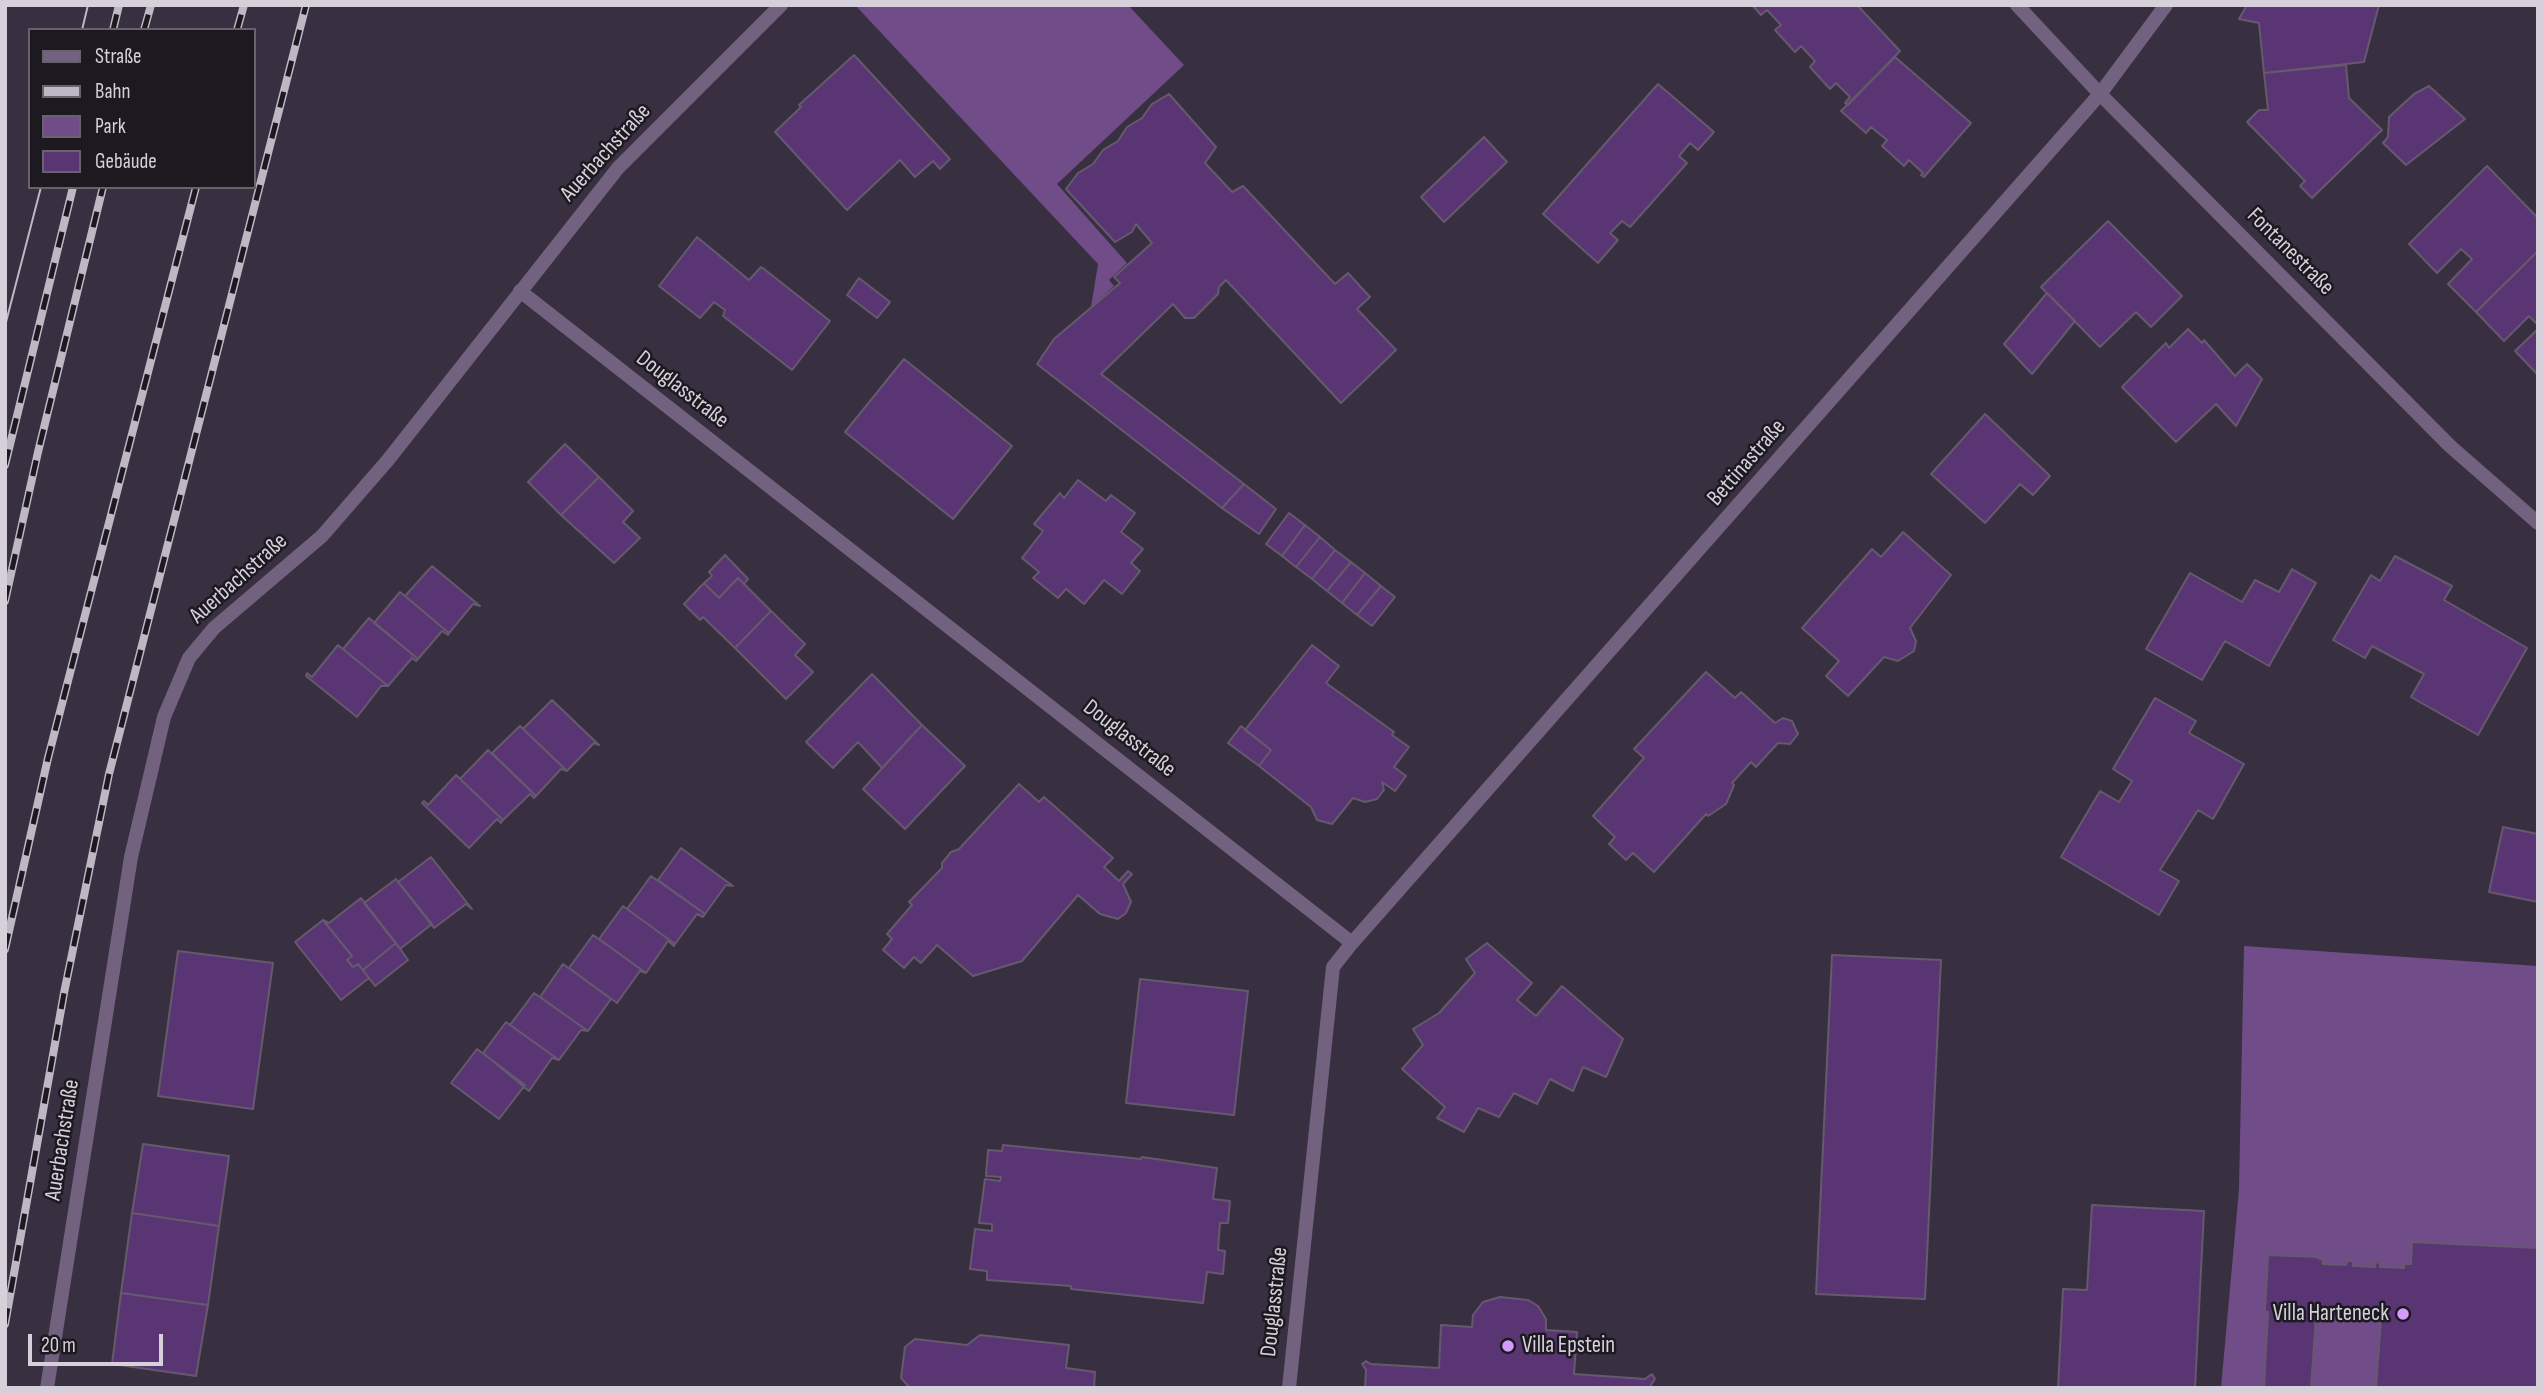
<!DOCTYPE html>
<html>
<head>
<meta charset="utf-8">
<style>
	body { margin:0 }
	#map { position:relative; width:2543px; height:1393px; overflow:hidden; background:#382f40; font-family:"Sofia Sans Condensed",sans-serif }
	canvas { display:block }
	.frame { position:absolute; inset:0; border:7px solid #d5d0da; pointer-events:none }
	.legend { position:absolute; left:28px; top:28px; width:228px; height:161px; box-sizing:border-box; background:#1d1921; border:2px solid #67626b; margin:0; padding:9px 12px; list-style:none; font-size:21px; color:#d5d0da }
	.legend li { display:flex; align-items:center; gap:14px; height:35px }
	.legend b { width:35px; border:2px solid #67626b }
	.scale { position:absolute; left:28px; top:1334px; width:135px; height:32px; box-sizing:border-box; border:4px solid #d5d0da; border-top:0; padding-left:9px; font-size:21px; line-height:24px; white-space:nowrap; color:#d5d0da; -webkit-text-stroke:5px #1d1921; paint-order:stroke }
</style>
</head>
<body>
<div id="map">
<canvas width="2543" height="1393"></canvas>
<div class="frame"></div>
<ul class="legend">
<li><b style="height:9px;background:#72627f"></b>Straße</li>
<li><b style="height:9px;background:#bdb8c3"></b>Bahn</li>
<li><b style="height:19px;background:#704d89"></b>Park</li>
<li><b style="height:19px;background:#5a3573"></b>Gebäude</li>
</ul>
<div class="scale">20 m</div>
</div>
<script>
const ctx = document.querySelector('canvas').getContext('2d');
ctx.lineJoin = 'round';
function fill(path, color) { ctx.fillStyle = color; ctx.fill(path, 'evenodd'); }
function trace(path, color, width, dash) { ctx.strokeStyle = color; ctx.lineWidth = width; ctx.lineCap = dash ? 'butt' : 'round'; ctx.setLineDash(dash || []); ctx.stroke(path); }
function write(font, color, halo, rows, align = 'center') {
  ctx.font = font + ' "Sofia Sans Condensed",sans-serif'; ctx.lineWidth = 5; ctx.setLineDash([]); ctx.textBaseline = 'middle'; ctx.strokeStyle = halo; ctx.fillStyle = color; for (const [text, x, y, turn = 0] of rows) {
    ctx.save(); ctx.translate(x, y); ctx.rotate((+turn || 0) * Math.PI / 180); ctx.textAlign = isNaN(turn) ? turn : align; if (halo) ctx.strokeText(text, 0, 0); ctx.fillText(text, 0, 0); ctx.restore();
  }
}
const green = new Path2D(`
	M855,5H1128L1184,65L1057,184L1127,263L1109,280L1114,286L1091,307L1098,264Z
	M2244,946L2538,966V1388H2221L2239,1189Z`);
const building = new Path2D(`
	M1752,5H1857L1900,51L1848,105L1845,103L1850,97L1836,83L1830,89L1810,67L1815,61L1801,46L1795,52L1775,30L1781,25L1767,10L1761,15Z
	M2247,5H2379L2364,62L2264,73L2259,23L2239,19Z
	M854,55L950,159L940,169L933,161L915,177L900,160L847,210L775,132L801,107L799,105Z
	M1895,57L1971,123L1924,177L1921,175L1923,173L1909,160L1904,166L1882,146L1887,140L1871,127L1866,133L1841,111Z
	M2346,65L2349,98L2382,130L2312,198L2300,186L2305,181L2247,122L2259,110H2268L2264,73Z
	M1658,84L1714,132L1698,150L1690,143L1679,156L1687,163L1630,227L1622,221L1610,233L1618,240L1598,263L1543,214Z
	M2429,86L2465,119L2406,165L2383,143L2388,137L2389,117L2414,94Z
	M1169,94L1216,147L1205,163L1232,192L1243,186L1335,284L1348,273L1370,297L1357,309L1396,350L1341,403L1226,280L1219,287L1218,294L1194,318H1185L1173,304L1101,374L1244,484L1222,508L1037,364L1054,339L1120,283L1114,277L1152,243L1136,224L1132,232L1115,242L1066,189L1078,173L1093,164L1103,150L1118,141L1127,127L1142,118L1152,104Z
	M1484,137L1507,162L1444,222L1421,197Z
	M2487,166L2538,218V251L2476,312L2448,284L2472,259L2461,249L2437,273L2409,244Z
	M2108,221L2182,296L2151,327L2136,312L2100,347L2041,287Z
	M697,237L749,280L761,267L764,269L830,321L792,370L723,316L725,310L714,302L700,318L659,286Z
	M2538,251V325L2529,316L2504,341L2476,312Z
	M859,278L890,302L877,318L847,295Z
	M2047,293L2075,321L2032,374L2004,344Z
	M2188,329L2202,343L2204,340L2235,376L2247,364L2262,379L2236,426L2216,404L2176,442L2122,387L2166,343L2169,348Z
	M2538,329V375L2515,351Z
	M904,359L1012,446L953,519L845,432Z
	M1985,414L2050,476L2033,495L2020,484L1985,523L1931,474Z
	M565,444L599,477L561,515L528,482Z
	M599,477L633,511L623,522L640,538L614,563L561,515Z
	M1078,480L1106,501L1111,495L1135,513L1121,532L1143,549L1131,563L1140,571L1122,594L1104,580L1084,604L1066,589L1058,598L1033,578L1039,572L1022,558L1043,531L1034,524L1060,493L1064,498Z
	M1244,484L1276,509L1259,534L1222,508Z
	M1289,513L1305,525L1282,556L1266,544Z
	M1305,525L1320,537L1296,567L1282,556Z
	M1903,532L1951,575L1910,628L1916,641L1914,651L1898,661L1884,657L1848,696L1826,676L1839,661L1802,628L1872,549L1881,557Z
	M1320,537L1335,550L1312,579L1296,567Z
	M1335,550L1351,562L1327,591L1312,579Z
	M725,555L748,579L744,584L738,578L719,598L704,583L712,576L709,572Z
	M2395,556L2452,586L2444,600L2527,648L2478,735L2411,697L2424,674L2372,646L2365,658L2333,640L2371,575L2380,581Z
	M1351,562L1365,573L1342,603L1327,591Z
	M432,566L480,606L473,604L449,633L405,596Z
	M2292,569L2316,583L2269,666L2225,641L2202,680L2146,649L2190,573L2242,602L2255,580L2279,592Z
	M1365,573L1381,586L1357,615L1342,603Z
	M738,578L771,611L735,648L703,617L700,620L684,604L704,583L719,598Z
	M1381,586L1395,597L1372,626L1357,615Z
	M400,592L449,633L448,635L442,631L418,659L374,623Z
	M771,611L805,644L795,655L813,672L786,699L735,648Z
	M369,618L418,659L416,661L412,658L388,686L343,649Z
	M338,645L388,686H381L357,717L306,676L307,673L312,677Z
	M1312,645L1339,666L1326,683L1394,732L1392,735L1409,747L1394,767L1406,776L1395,791L1382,782L1384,790L1377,799L1365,802L1353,798L1332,824L1317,820L1311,807L1259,766L1271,750L1245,730Z
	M1706,672L1735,698L1741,692L1775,723L1783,718L1792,721L1798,734L1790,744L1778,743L1756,767L1751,762L1732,783L1734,785L1726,804L1708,816L1706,814L1654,872L1633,853L1626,860L1609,844L1615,837L1593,816L1644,758L1634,749Z
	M872,674L922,725L882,768L858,742L833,768L806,742Z
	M2155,698L2196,721L2189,733L2244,764L2213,819L2198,810L2160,870L2179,881L2159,915L2061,857L2100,791L2119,802L2132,781L2113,769Z
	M552,700L599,745L594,743L567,771L523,729Z
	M922,725L965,766L905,829L863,789Z
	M520,726L567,771L561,769L536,796L492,753Z
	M1241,726L1271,750L1259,766L1228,743Z
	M488,750L536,796L534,798L530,794L503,820L460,779Z
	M456,775L503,820L501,823L497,819L469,848L422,803L424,801L428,805Z
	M1019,784L1039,802L1044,797L1113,858L1104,867L1119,881L1128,871L1132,874L1123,884L1131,902L1126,913L1118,919L1100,914L1078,895L1022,961L973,976L937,945L921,963L914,957L904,968L883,950L892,939L887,934L912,905L909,902L942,868V863L951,852L959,849Z
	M2503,827L2538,834V902L2489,892Z
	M681,848L733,886L726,885L705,914L658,880Z
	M431,857L472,909L466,904L434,928L398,882Z
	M651,876L705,914L703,917L697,914L675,944L627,909Z
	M396,879L432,924L400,949L364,903Z
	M361,898L396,943L363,970L358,964L353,967L347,960L352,956L323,920L329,923Z
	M623,906L675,944L674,946L668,941L646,973L599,939Z
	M323,920L352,956L347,960L353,967L358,964L369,978L341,1000L295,942Z
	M593,935L646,973L640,971L617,1003L569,968Z
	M396,943L408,960L375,986L363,970Z
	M1487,943L1532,983L1517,1000L1536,1016L1562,986L1623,1039L1606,1077L1583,1067L1573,1091L1550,1079L1537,1104L1514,1093L1499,1117L1478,1108L1464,1132L1437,1118L1445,1107L1402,1069L1423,1045L1413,1029L1439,1013L1475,973L1466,959Z
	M178,951L273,963L253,1109L158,1096Z
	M1832,955L1941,960L1925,1299L1816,1294Z
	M563,964L611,999L588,1031L540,997Z
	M1140,979L1248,991L1234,1115L1126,1103Z
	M534,993L588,1031L581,1030L559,1060L510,1025Z
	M506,1022L559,1060L552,1058L529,1091L483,1053Z
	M477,1049L525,1085L499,1119L451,1083Z
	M143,1144L229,1156L219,1226L132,1213Z
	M1003,1145L1141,1159L1142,1157L1217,1168L1213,1199L1230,1201L1228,1223H1220L1218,1250L1225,1251L1223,1274L1207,1272L1203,1303L1071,1289V1286L987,1280V1271L970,1269L975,1229L992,1231V1224L979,1223L985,1179L1000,1181L1001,1177L986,1176L988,1150L1002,1151Z
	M2092,1205L2204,1211L2195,1388H2058L2063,1289L2087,1290Z
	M132,1213L219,1226L208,1305L121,1293Z
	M2412,1242L2538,1248V1388H2376L2381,1320L2316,1316L2311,1388H2264L2268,1312H2265L2268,1255L2316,1257L2323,1260V1264L2346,1265L2347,1261H2353V1266L2375,1267V1262L2380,1263V1267L2404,1268V1264H2411Z
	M121,1293L208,1305L196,1376L112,1364Z
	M1500,1297L1528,1300L1538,1306L1546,1319V1330L1577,1332L1574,1374L1645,1379L1652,1374L1655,1379L1649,1388H1365L1366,1370L1362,1364L1366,1361L1371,1364L1439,1368L1441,1325L1472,1327L1473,1315L1483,1302Z
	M980,1335L1069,1345L1066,1368L1095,1372L1094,1388H910L901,1378L905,1347L915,1339L967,1345Z`);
const minor = new Path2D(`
	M520,291L1352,943L1333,967L1289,1388
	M1352,943L2100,94L2166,5
	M47,1388L131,857L164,717L189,658L214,628L322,536L388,460L618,168L781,5`);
const tertiary = new Path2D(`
	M2017,5L2100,94L2450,446L2538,523`);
const tram = new Path2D(`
	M82,30L88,5
	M5,326L41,187`);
const rail = new Path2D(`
	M113,30L119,5
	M144,30L151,5
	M237,30L244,5
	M5,465L73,187
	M5,601L38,452L103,187
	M5,949L48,758L196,187
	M5,1324L64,993L109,774L306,5`);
const markers = [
	[2403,1314,7,"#d39cfc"],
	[1508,1346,7,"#d39cfc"]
];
const streetNames = [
	["Auerbachstraße",606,153,-48],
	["Fontanestraße",2290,252,45],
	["Douglasstraße",682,390,38],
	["Bettinastraße",1747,463,-49],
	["Auerbachstraße",239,579,-42],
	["Douglasstraße",1129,739,38],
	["Auerbachstraße",63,1140,-81],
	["Douglasstraße",1275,1302,-84]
];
const poiNames = [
	["Villa Harteneck",2389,1314],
	["Villa Epstein",1522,1346,"left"]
];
fill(green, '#704d89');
fill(building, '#5a3573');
trace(building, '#655a6d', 2);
trace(minor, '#72627f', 14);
trace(tertiary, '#72627f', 14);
trace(tram, '#bdb8c3', 2);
trace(rail, '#bdb8c3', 8);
trace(rail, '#1d1921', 5, [16]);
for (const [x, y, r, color] of markers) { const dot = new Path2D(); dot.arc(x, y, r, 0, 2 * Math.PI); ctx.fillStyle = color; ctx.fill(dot); trace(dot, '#1d1921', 2.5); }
write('23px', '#d5d0da', '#1d1921', streetNames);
write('23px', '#d5d0da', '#1d1921', poiNames, 'right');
</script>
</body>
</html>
